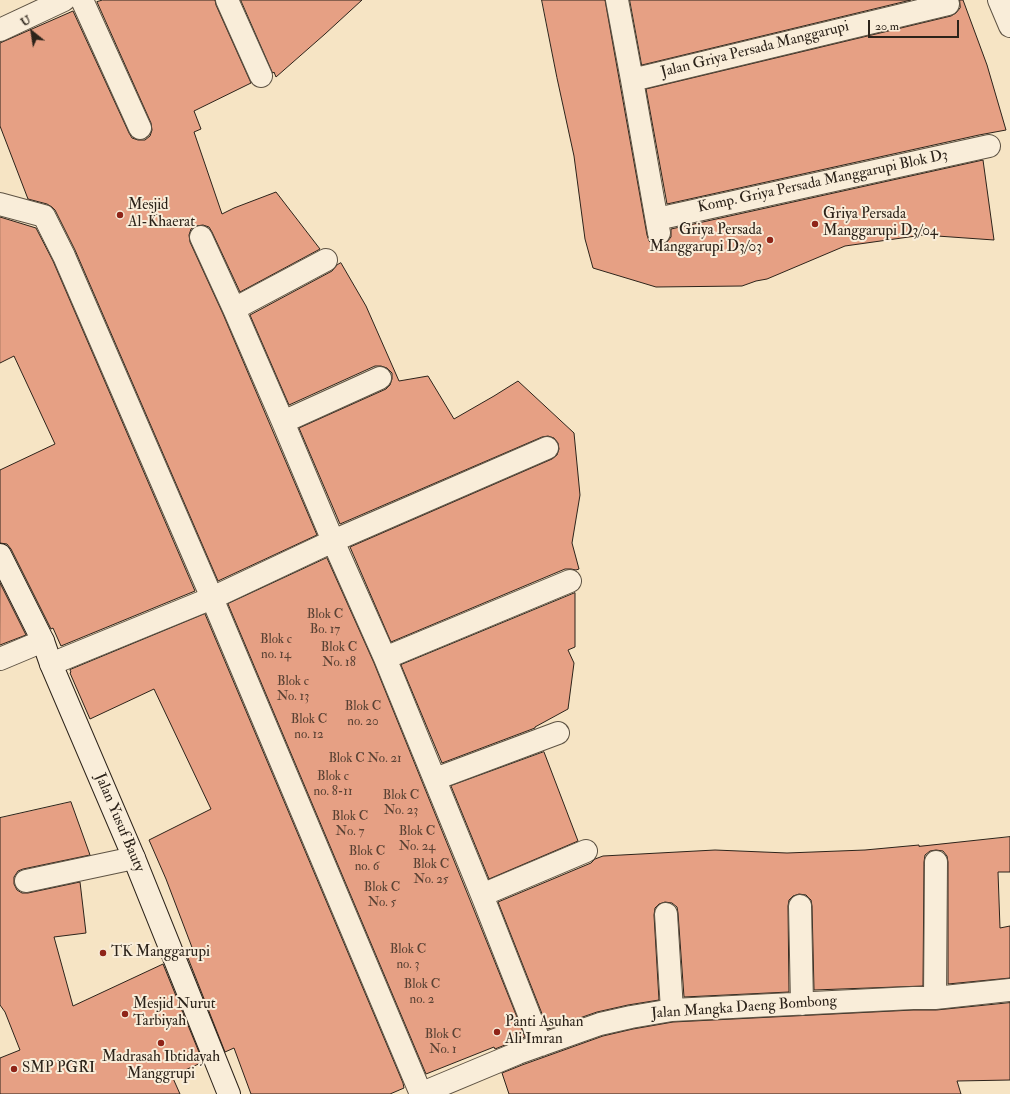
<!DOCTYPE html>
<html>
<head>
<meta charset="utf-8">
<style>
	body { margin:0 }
	#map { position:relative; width:1010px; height:1094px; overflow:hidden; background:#f6e4c4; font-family:"IM FELL Double Pica",serif }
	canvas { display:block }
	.north { position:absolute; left:12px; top:12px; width:40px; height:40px; -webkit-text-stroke:3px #f9edd9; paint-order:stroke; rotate:330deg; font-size:11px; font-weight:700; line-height:16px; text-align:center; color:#2c231a }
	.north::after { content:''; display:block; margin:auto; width:14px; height:18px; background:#2c231a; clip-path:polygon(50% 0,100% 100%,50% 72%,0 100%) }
	.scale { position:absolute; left:868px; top:20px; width:91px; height:18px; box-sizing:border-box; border:2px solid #2c231a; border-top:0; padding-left:5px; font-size:12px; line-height:14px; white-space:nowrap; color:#2c231a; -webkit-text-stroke:3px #f9edd9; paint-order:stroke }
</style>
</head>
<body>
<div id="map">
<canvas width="1010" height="1094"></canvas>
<div class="north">U</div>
<div class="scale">20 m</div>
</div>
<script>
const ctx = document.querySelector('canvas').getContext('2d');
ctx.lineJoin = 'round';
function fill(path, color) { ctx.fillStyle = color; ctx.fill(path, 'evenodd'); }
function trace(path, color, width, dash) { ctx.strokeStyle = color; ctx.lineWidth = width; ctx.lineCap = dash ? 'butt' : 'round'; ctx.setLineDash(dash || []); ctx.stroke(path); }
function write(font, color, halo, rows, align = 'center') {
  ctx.font = font + ' "IM FELL Double Pica",serif'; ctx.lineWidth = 4; ctx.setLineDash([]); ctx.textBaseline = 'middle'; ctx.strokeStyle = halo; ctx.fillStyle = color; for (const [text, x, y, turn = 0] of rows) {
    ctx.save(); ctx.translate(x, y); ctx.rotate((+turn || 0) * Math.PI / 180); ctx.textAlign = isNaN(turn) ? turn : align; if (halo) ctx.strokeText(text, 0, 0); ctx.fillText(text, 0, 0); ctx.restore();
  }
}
const building = new Path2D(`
	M103,0H215L216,5L251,83L194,111L201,129L194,132L222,214L234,208L276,192L320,249L240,292L212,232L209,227L203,225L196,226L191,229L189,235L190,242L223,314L317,535L218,581L75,250L55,210L52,207L47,204L28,199L0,126V43L73,11L129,133L132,138L138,140H145L150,136L152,130L151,123L97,2Z
	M241,0H362L325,34L276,77L274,72L273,73Z
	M542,0H605L647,235L649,241L654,245H661L667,242L671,237V229L983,160L994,240L923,235L845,246L767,279L756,281L742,286L656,287L593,268L585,239L574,156L557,78Z
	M630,0H911L642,65Z
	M960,0H963L987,65L1006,130L979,135L667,204L646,89L951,16L956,13L960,8Z
	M0,217L36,228L53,261L195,591L61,646L53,628L51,629L11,549L7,544L0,543V470L55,444L14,356L0,363Z
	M341,263L366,306L399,381L428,376L454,419L494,396L518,381L574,433L580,495L572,543L579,569L576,570L571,569H565L391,642L350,547L552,459L557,455L559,449L558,443L554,438L548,436L542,437L340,524L299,428L386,389L390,385L392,379V373L387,368L381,366H375L289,405L250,315L332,271L337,265Z
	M327,558L374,663L470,900L525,1037L495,1049L494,1047L426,1074L228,604Z
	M0,583L26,635L0,645Z
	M575,593V647L568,650L574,663L568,709L535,727V728L442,763L401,665Z
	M205,614L403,1083L404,1088L390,1094H251L234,1048L225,1052L186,953L193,950L166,879L149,840L211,809L154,689L90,719L70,673L71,672L70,670Z
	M544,752L578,841L489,879L451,786Z
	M71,802L90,855L23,869L18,871L14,877V884L17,890L22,893H28L80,882L86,933L54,937L73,1006L163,964L203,1062L172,1076L180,1094H0V1058L20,1050L5,1012L0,1005V818Z
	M1010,837V872H998L1000,928L1010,926V978L948,984V862L947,856L943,851L936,850L930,851L925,855L924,862L923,986L814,990L812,906L811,900L806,895L799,894L793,896L789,900L788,906L789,992L684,997L678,913L677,907L672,903L665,902L659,904L655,908L654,915L659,1000L628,1005L597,1012L548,1029L498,902L591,863L595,859L603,856L715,850L787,853L865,850L919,845V846Z
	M1010,1003V1080L957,1081L961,1094H509L502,1073L522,1065L603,1036L633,1029L673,1022L913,1010H936Z`);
const street = new Path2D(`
	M82,0L140,128
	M227,0L261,76
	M617,0L632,80L659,233
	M999,0L1010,26
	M0,30L64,0
	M632,80L948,4
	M0,204L44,216L64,256L212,598L421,1094
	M657,219L989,146
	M201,237L234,309L283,422L333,541L385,658L482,895L541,1045
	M234,309L326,260
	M283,422L380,378
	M385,658L570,581
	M0,659L43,641
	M51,664L212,598L333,541L547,448
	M435,779L558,733
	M26,881L134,858
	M482,895L586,851
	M800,906L802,1004
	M666,914L672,1010
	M935,998L936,862
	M420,1094L518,1053L600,1024L631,1017L672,1010L913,998H935L1010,990`);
const secondary = new Path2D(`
	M0,555L43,641L51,664L134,858L229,1094`);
const markers = [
	[120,215,4,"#8f2418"],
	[815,224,4,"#8f2418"],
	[770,240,4,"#8f2418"],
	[103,953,4,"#8f2418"],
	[125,1014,4,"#8f2418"],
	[497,1032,4,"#8f2418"],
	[161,1043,4,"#8f2418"],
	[14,1069,4,"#8f2418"]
];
const numberNames = [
	["Blok C",325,615],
	["Bo. 17",325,630],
	["Blok c",276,640],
	["no. 14",276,655],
	["Blok C",339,648],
	["No. 18",339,663],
	["Blok c",293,682],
	["No. 13",293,697],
	["Blok C",363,707],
	["no. 20",363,722],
	["Blok C",309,720],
	["no. 12",309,735],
	["Blok C No. 21",365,759],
	["Blok c",333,777],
	["no. 8-11",333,792],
	["Blok C",401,796],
	["No. 23",401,811],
	["Blok C",350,817],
	["No. 7",350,832],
	["Blok C",417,832],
	["No. 24",417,847],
	["Blok C",367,852],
	["no. 6",367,867],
	["Blok C",431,865],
	["No. 25",431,880],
	["Blok C",382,888],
	["No. 5",382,903],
	["Blok C",408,950],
	["no. 3",408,965],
	["Blok C",422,985],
	["no. 2",422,1000],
	["Blok C",443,1035],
	["No. 1",443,1050]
];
const streetNames = [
	["Jalan Griya Persada Manggarupi",755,50,-14],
	["Komp. Griya Persada Manggarupi Blok D3",823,182,-12],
	["Jalan Yusuf Bauty",119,823,67],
	["Jalan Mangka Daeng Bombong",744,1008,-4]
];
const poiNames = [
	["Mesjid",128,206],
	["Al-Khaerat",128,223],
	["Griya Persada",823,215],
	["Manggarupi D3/04",823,232],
	["Griya Persada",762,231,"right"],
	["Manggarupi D3/03",762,248,"right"],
	["TK Manggarupi",111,953],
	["Mesjid Nurut",133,1005],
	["Tarbiyah",133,1022],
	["Panti Asuhan",505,1023],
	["Ali Imran",505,1040],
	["Madrasah Ibtidayah",161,1058,"center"],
	["Manggrupi",161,1075,"center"],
	["SMP PGRI",22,1069]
];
fill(building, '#e6a084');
trace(building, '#2c231a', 1);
trace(street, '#5e5344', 24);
trace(secondary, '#2c231a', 24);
trace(street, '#f9edd9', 22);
trace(secondary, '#f9edd9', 22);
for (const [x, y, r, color] of markers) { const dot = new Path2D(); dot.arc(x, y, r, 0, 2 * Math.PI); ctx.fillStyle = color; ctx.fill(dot); trace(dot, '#f9edd9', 1.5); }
write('13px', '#5a4234', null, numberNames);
write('15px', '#2c231a', '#f9edd9', streetNames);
write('15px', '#2c231a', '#f9edd9', poiNames, 'left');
</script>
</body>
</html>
